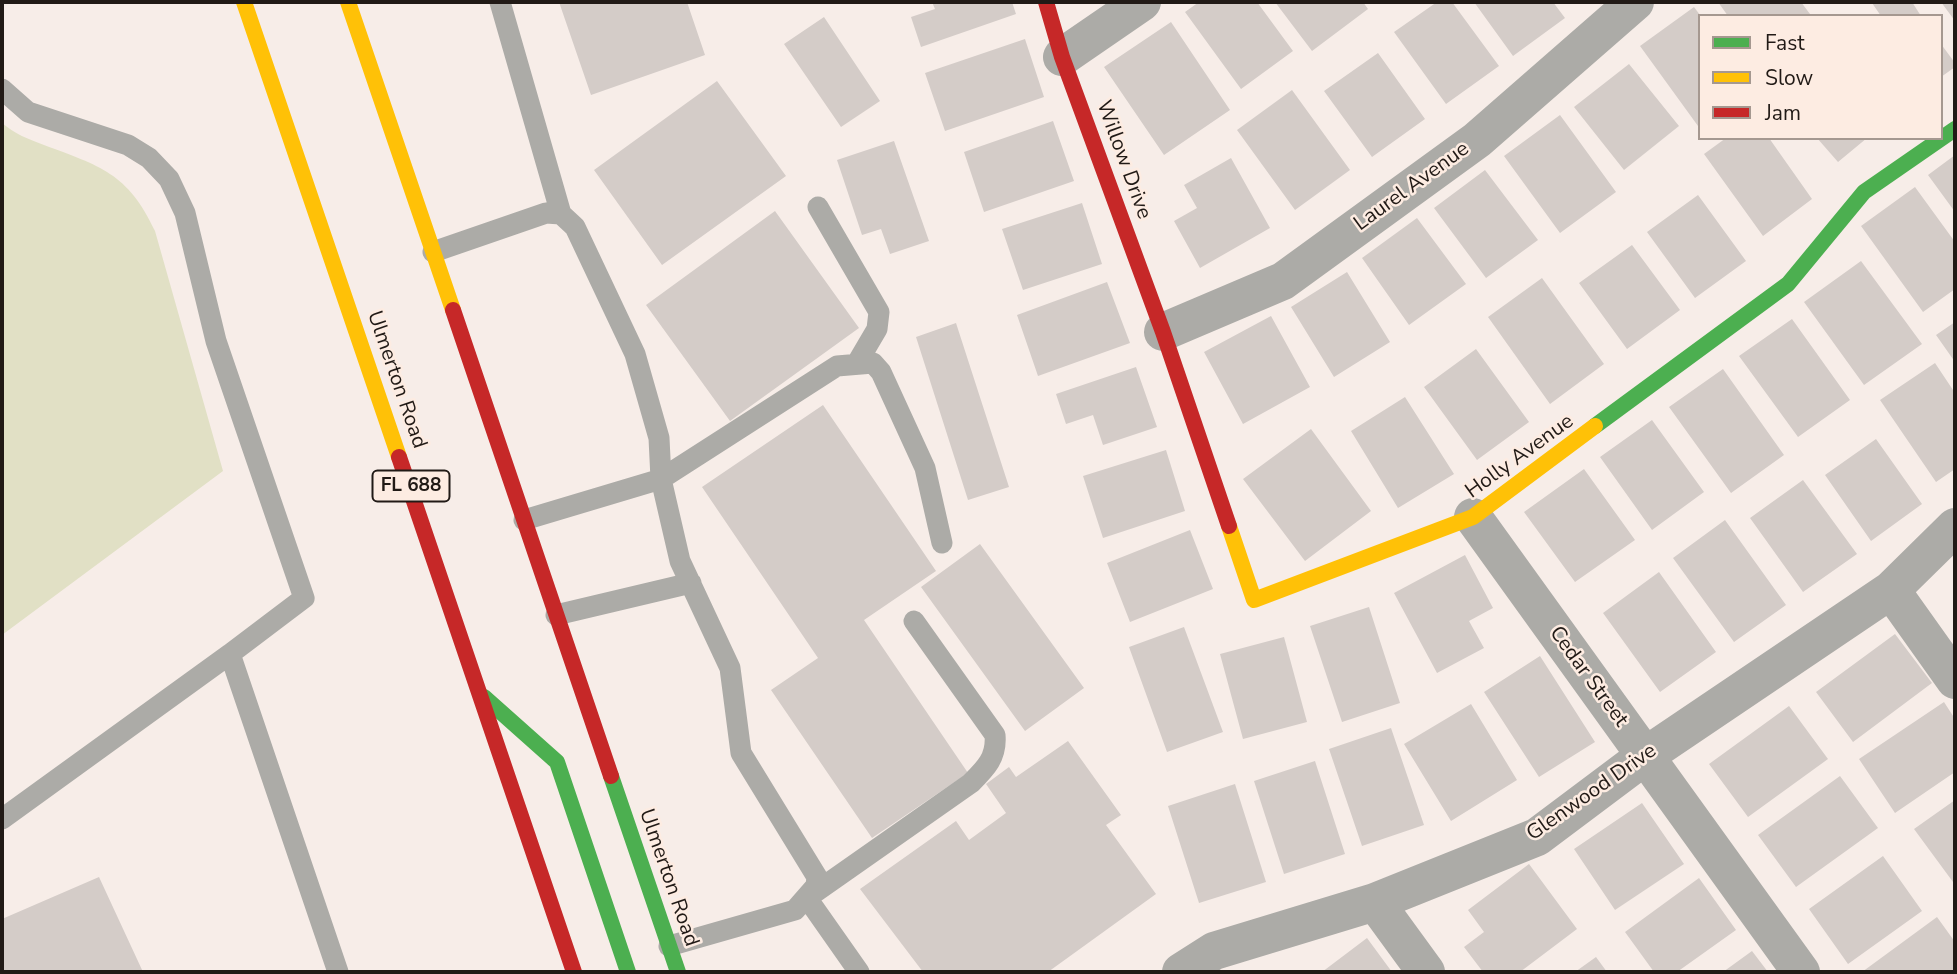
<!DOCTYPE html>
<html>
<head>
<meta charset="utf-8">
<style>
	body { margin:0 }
	#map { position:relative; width:1957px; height:974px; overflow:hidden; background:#f7ede8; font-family:"Nunito Sans",sans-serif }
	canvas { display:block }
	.frame { position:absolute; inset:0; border:4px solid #211a16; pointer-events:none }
	.legend { position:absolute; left:1698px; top:14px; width:245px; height:126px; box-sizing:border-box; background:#fdece2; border:2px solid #a59890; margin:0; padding:9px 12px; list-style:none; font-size:21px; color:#211a16 }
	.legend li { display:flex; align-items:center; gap:14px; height:35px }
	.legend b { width:35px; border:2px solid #a59890 }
</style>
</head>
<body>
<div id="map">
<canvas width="1957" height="974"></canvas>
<div class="frame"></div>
<ul class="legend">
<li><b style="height:9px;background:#4caf50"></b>Fast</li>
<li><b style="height:9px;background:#ffc107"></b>Slow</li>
<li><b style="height:9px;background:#c62828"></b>Jam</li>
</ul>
</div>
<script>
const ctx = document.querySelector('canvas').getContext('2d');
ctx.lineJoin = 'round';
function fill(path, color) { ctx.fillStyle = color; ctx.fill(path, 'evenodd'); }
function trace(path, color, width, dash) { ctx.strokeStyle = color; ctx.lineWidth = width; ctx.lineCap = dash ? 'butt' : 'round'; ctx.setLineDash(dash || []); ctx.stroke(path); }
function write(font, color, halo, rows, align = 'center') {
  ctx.font = font + ' "Nunito Sans",sans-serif'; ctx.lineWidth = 5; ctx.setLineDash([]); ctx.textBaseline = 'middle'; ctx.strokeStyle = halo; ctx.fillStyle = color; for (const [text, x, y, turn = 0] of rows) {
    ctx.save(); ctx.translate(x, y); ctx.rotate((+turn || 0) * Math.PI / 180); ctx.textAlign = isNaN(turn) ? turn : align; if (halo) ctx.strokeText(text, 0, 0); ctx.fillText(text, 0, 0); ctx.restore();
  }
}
const green = new Path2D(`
	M2,123C15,134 28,139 44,145C100,166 128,173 155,231L223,471L2,635Z`);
const building = new Path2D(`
	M559,2H687L705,55L591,95Z
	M932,2H1012L1016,14L921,47L911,17L935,9Z
	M1199,2H1257L1293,51L1241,89L1185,12Z
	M1275,2H1363L1368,9L1312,51Z
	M1437,2H1452L1499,66L1446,104L1394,32Z
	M1474,2H1553L1565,18L1513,56Z
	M1718,2H1801L1810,14L1728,16Z
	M1912,2L1921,16H1881L1872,3Z
	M1941,2H1955V21Z
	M1694,7L1700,15L1698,126L1640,46Z
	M824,17L880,101L841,127L784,44Z
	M1171,22L1230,110L1164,155L1104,67Z
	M1025,39L1044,97L945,131L925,73Z
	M1941,44L1955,63V67L1941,77Z
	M1378,53L1425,119L1372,157L1324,91Z
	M1629,64L1679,126L1624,170L1574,107Z
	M717,81L786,176L662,265L594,170Z
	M1292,90L1350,170L1295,210L1237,130Z
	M1560,115L1616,192L1560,233L1504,156Z
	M1053,121L1074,181L984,212L964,152Z
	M1726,138H1769L1812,199L1763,236L1704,154Z
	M1817,138H1867L1838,162Z
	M894,141L929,241L890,254L881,229L862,235L837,160Z
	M1955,155V212L1928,175Z
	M1231,158L1270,228L1200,268L1174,221L1197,208L1184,185Z
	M1485,170L1538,240L1486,278L1434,208Z
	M1915,187L1955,242V289L1923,312L1861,226Z
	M1698,195L1746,261L1695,298L1647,232Z
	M1082,203L1102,264L1023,290L1002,229Z
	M775,211L859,328L730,421L646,305Z
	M1417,218L1466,284L1409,325L1362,258Z
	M1632,245L1680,310L1627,349L1579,283Z
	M1861,261L1922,344L1864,385L1804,302Z
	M1347,272L1390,342L1334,377L1291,307Z
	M1542,278L1604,364L1550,404L1488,317Z
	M1107,282L1130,343L1038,376L1017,315Z
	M1271,316L1310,387L1243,424L1204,352Z
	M1792,319L1850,400L1798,437L1739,356Z
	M1955,322V362L1936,335Z
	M956,323L1009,487L968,500L916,337Z
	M1476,349L1529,422L1477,460L1424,387Z
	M1935,363L1955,393V469L1936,482L1880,400Z
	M1136,367L1157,427L1103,445L1093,415L1066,424L1056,394Z
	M1723,369L1784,455L1731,493L1669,407Z
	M1405,397L1454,474L1398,508L1351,431Z
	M823,405L936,571L864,620L968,773L872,838L771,690L818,658L702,487Z
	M1652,420L1704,492L1652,530L1600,457Z
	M1311,429L1371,511L1305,561L1243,479Z
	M1876,439L1922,504L1871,541L1825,475Z
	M1166,450L1185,511L1103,538L1083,476Z
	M1584,469L1635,540L1575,582L1524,512Z
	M1803,480L1857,554L1803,592L1750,518Z
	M1725,520L1786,605L1734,642L1673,558Z
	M1190,530L1213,589L1130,622L1107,563Z
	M980,544L1084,688L1025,731L921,587Z
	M1465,555L1493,608L1469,621L1484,648L1437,673L1394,593Z
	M1659,572L1716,652L1660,692L1603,613Z
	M1369,607L1400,703L1342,722L1310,626Z
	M1184,627L1223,732L1167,752L1129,647Z
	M1895,634L1932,683L1853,742L1816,692Z
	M1284,637L1307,722L1243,739L1220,654Z
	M1540,656L1595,742L1539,777L1484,692Z
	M1944,702L1955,719V772L1895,813L1859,759Z
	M1471,704L1517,780L1451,821L1404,744Z
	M1789,706L1828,759L1748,817L1709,764Z
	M1391,728L1424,825L1362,846L1329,749Z
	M1068,741L1121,815L1106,825L1156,894L1048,972H923L860,889L956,821L969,840L1006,813L986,784L1009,767L1016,777Z
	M1315,761L1345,854L1284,874L1254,781Z
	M1840,776L1878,828L1796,887L1758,835Z
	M1235,784L1266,882L1199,903L1168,806Z
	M1955,800V881L1953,882L1914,829Z
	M1642,803L1684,864L1615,910L1574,849Z
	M1883,856L1922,911L1848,964L1809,909Z
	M1529,864L1577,929L1520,972H1483L1464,947L1484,932L1468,910Z
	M99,877L143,972H2V919Z
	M1699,878L1736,930L1677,972H1654L1625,932Z
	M1937,917L1955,942V972H1862Z
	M1367,938L1392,972H1322Z
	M1752,951L1768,972H1723Z
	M1596,957L1607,972H1575Z`);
const lane = new Path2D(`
	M500,2L561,214
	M2,89L28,112L128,145L149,158L169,179L185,213L216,341L304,598L230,654
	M818,207L879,312L877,329L857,363
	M433,252L546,213L561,214L575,227L635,354L659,438L661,479L680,561L730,668L741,753L817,877L816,886L795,910L669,946
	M524,520L661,479L837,366L873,363L881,372L925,468L942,543
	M556,615L691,583
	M2,819L230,654L338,972
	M859,972L807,898L971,783C986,768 997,757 995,735L914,621`);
const street = new Path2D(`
	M1062,57L1142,2
	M1163,332L1283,281L1477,140L1635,2
	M1473,517L1801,972
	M1891,590L1955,680
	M1375,902L1426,972
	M1181,972L1214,951L1375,902L1537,837L1645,756L1891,590L1955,527`);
const fast = new Path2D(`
	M1595,426L1788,284L1864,192L1955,129
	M484,697L557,762L628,972
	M611,776L678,972`);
const slow = new Path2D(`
	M244,2L399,457
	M348,2L453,310
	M1229,526L1254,600L1473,517L1595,426`);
const jam = new Path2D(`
	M1046,2L1062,57L1163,332L1229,526
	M453,310L611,776
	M399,457L574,972`);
const shields = [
	[411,486,77]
];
const shieldNames = [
	["FL 688",411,486]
];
const streetNames = [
	["Willow Drive",1123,160,70],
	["Laurel Avenue",1412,187,-36],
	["Ulmerton Road",396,380,71],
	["Holly Avenue",1520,457,-36],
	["Cedar Street",1588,677,54],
	["Glenwood Drive",1592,793,-35],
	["Ulmerton Road",668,878,71]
];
fill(green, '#e1e0c5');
fill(building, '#d4ccc8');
trace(lane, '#acaba7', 21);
trace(street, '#acaba7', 38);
trace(fast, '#4caf50', 16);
trace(slow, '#ffc107', 16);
trace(jam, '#c62828', 16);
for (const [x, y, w] of shields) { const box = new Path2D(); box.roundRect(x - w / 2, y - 15.5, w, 31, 5); ctx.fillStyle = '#fdece2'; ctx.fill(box); trace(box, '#211a16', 2); }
write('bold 19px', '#211a16', null, shieldNames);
write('21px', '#211a16', '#fdece2', streetNames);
</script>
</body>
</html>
